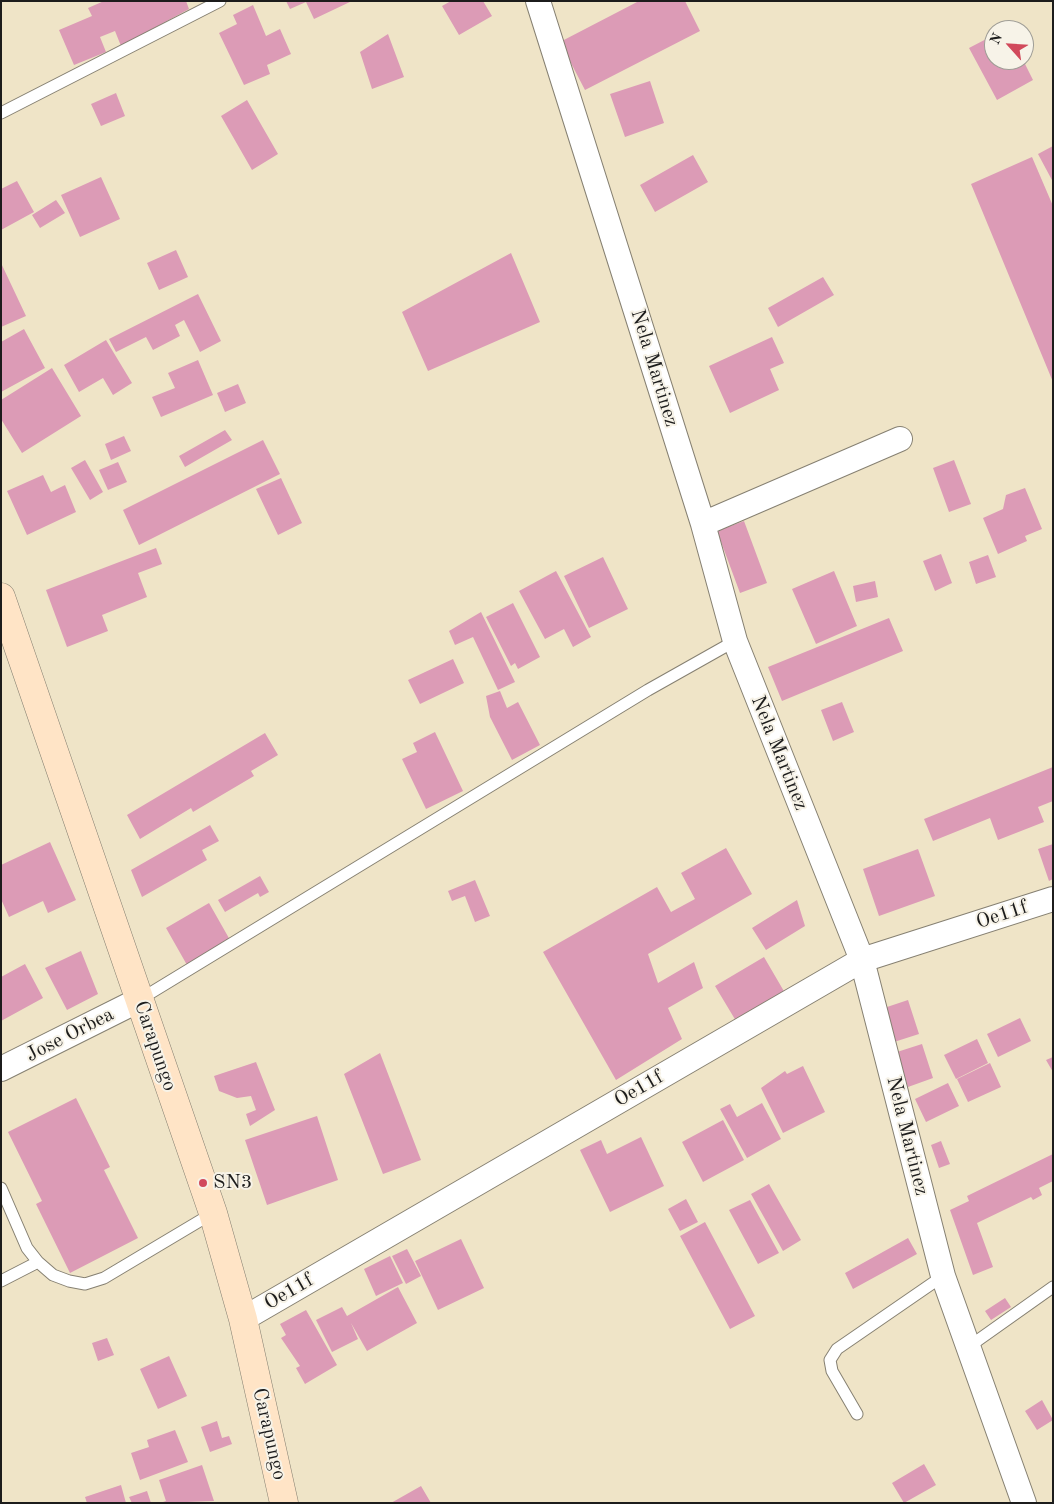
<!DOCTYPE html>
<html>
<head>
<meta charset="utf-8">
<style>
	body { margin:0 }
	#map { position:relative; width:1054px; height:1504px; overflow:hidden; background:#efe4c7; font-family:"Old Standard TT",serif }
	canvas { display:block }
	.frame { position:absolute; inset:0; border:2px solid #1c1c1c; pointer-events:none }
	.north { position:absolute; left:984px; top:20px; width:50px; height:50px; box-sizing:border-box; background:#f7f3e8; border:1px solid #9f9d96; border-radius:50%; rotate:296deg; font-size:14px; font-weight:700; line-height:20px; text-align:center; color:#1c1c1c }
	.north::after { content:''; display:block; margin:auto; width:18px; height:22px; background:#d1495b; clip-path:polygon(50% 0,100% 100%,50% 72%,0 100%) }
</style>
</head>
<body>
<div id="map">
<canvas width="1054" height="1504"></canvas>
<div class="frame"></div>
<div class="north">N</div>
</div>
<script>
const ctx = document.querySelector('canvas').getContext('2d');
ctx.lineJoin = 'round';
function fill(path, color) { ctx.fillStyle = color; ctx.fill(path, 'evenodd'); }
function trace(path, color, width, dash) { ctx.strokeStyle = color; ctx.lineWidth = width; ctx.lineCap = dash ? 'butt' : 'round'; ctx.setLineDash(dash || []); ctx.stroke(path); }
function write(font, color, halo, rows, align = 'center') {
  ctx.font = font + ' "Old Standard TT",serif'; ctx.lineWidth = 4; ctx.setLineDash([]); ctx.textBaseline = 'middle'; ctx.strokeStyle = halo; ctx.fillStyle = color; for (const [text, x, y, turn = 0] of rows) {
    ctx.save(); ctx.translate(x, y); ctx.rotate((+turn || 0) * Math.PI / 180); ctx.textAlign = isNaN(turn) ? turn : align; if (halo) ctx.strokeText(text, 0, 0); ctx.fillText(text, 0, 0); ctx.restore();
  }
}
const building = new Path2D(`
	M104,1H186L189,9L121,46L115,31L100,37L106,52L74,65L59,30L92,16L88,8Z
	M286,1H352L314,19L306,2L290,9Z
	M451,1H483L492,16L459,35L442,6Z
	M639,1H685L700,31L585,90L560,42Z
	M253,5L266,36L280,29L291,54L267,65L270,74L244,85L219,33L237,24L233,15Z
	M388,34L404,77L372,89L360,52Z
	M994,35V60H1023L1033,80L997,100L969,48Z
	M650,81L664,123L625,137L610,94Z
	M116,93L125,116L101,126L91,104Z
	M247,100L278,154L252,170L221,116Z
	M1053,146V182L1038,154Z
	M693,155L708,182L655,212L640,185Z
	M1032,157L1053,206V382L971,184Z
	M101,177L120,219L80,237L61,195Z
	M17,181L34,212L1,230V189Z
	M56,200L65,213L40,228L32,215Z
	M176,250L188,277L159,290L147,263Z
	M511,253L540,322L428,371L402,312Z
	M1,263L26,316L1,327Z
	M823,277L834,295L778,327L768,308Z
	M198,294L221,341L200,352L184,320L175,325L180,336L153,350L146,337L116,352L109,339Z
	M24,329L45,368L1,392V342Z
	M772,337L784,363L770,369L779,390L730,413L709,366Z
	M106,340L132,383L113,395L103,378L79,392L64,365Z
	M198,360L213,395L161,417L152,397L175,388L168,373Z
	M52,368L81,416L22,453L1,419V400Z
	M238,384L246,403L225,412L217,393Z
	M225,430L232,440L185,467L179,456Z
	M124,436L131,451L111,460L105,444Z
	M263,440L280,474L139,545L123,510Z
	M85,460L103,492L90,500L71,468Z
	M954,460L971,504L949,512L933,468Z
	M118,462L127,482L108,490L99,470Z
	M43,475L51,492L65,485L76,512L27,535L7,491Z
	M281,478L302,523L278,535L256,489Z
	M1025,488L1042,529L1025,536L1027,541L998,554L983,518L1003,509L1006,495Z
	M744,521L767,583L740,593L717,531Z
	M156,548L162,564L138,573L147,597L102,615L108,631L67,647L46,590Z
	M941,554L952,583L935,591L923,561Z
	M988,555L996,577L976,584L969,562Z
	M603,557L628,609L589,628L564,576Z
	M556,571L591,637L573,647L564,629L545,639L519,591Z
	M834,571L857,626L816,644L792,589Z
	M875,581L878,597L856,602L853,586Z
	M513,603L540,657L518,669L515,663L511,666L486,617Z
	M481,612L515,682L498,690L473,637L455,645L449,631Z
	M889,618L903,651L782,701L768,667Z
	M453,659L464,683L420,704L408,680Z
	M500,691L507,708L518,702L540,745L512,760L490,717L486,696Z
	M842,702L854,732L833,741L821,710Z
	M435,732L463,791L426,809L402,759L417,752L413,743Z
	M265,733L278,755L251,771L254,776L193,812L191,808L140,839L127,815Z
	M1053,767V801L1038,807L1044,822L998,840L990,818L933,841L924,819Z
	M210,825L219,841L202,850L207,860L142,897L131,870Z
	M50,842L76,900L48,913L43,901L9,917L1,899V865Z
	M1053,844V879L1049,881L1038,849Z
	M726,848L752,894L648,954L658,983L694,962L703,988L668,1008L682,1039L616,1080L543,952L657,887L671,912L695,899L681,873Z
	M918,849L935,896L879,916L863,869Z
	M260,876L269,892L260,897L258,893L225,912L218,900Z
	M475,880L490,916L475,922L465,896L452,901L448,891Z
	M797,900L805,926L766,950L752,928Z
	M209,903L230,940L187,965L166,928Z
	M81,951L98,994L67,1010L45,968Z
	M764,957L785,993L736,1021L715,986Z
	M25,964L43,998L1,1021V977Z
	M908,1000L919,1034L894,1042L884,1008Z
	M1020,1018L1031,1041L998,1057L987,1034Z
	M977,1039L988,1063L956,1079L944,1055Z
	M922,1044L933,1078L908,1087L897,1052Z
	M380,1053L421,1160L383,1174L344,1074Z
	M1053,1057V1072L1046,1060Z
	M256,1062L275,1110L250,1126L246,1114L256,1110L251,1096L237,1098L219,1091L214,1076Z
	M990,1063L1001,1087L968,1102L957,1079Z
	M803,1066L825,1112L783,1133L761,1088L785,1071L787,1074Z
	M948,1083L959,1106L926,1122L915,1099Z
	M76,1098L110,1167L104,1170L138,1238L70,1273L36,1204L42,1201L8,1132Z
	M762,1103L781,1139L747,1158L720,1109L730,1104L737,1117Z
	M317,1116L338,1180L267,1205L245,1140Z
	M723,1120L744,1160L703,1182L682,1142Z
	M641,1137L664,1186L610,1212L580,1150L601,1140L607,1154Z
	M941,1141L950,1164L939,1168L931,1145Z
	M1053,1154V1181L1039,1188L1042,1195L1033,1200L1031,1197L977,1223L993,1267L973,1275L950,1210L969,1201L967,1196Z
	M769,1184L801,1240L783,1251L751,1194Z
	M686,1199L698,1222L680,1231L668,1209Z
	M750,1200L779,1253L758,1264L729,1210Z
	M705,1222L755,1316L730,1329L680,1236Z
	M908,1238L917,1254L853,1289L845,1273Z
	M461,1239L484,1288L438,1310L415,1261Z
	M407,1249L421,1276L406,1284L392,1256Z
	M390,1256L403,1283L376,1296L364,1269Z
	M398,1287L417,1323L367,1351L351,1323L358,1339L332,1352L316,1320L342,1307L347,1316Z
	M1005,1298L1011,1307L991,1320L985,1311Z
	M306,1310L337,1365L305,1384L296,1368L300,1366L281,1338L286,1335L280,1324Z
	M107,1338L114,1355L98,1361L92,1343Z
	M169,1356L187,1396L158,1409L140,1369Z
	M1042,1400L1053,1420L1037,1430L1025,1411Z
	M217,1421L222,1438L229,1436L232,1444L210,1452L201,1427Z
	M175,1430L188,1462L140,1480L131,1453L149,1447L147,1440Z
	M924,1464L936,1485L904,1503L892,1483Z
	M202,1465L214,1501L160,1503L166,1501L159,1480Z
	M121,1485L126,1503H87L85,1497Z
	M421,1486L431,1503H391Z
	M147,1491L151,1503H132L129,1497Z`);
const lane = new Path2D(`
	M1,113L220,1
	M139,1000L648,690L735,641
	M1,1188L27,1248L38,1262L53,1275L69,1281L85,1284L104,1278L213,1213
	M1,1281L38,1262
	M967,1348L1053,1287
	M857,1414L832,1371L830,1360L837,1349L943,1276`);
const street = new Path2D(`
	M538,1L703,524L735,641L862,960L943,1276L1024,1503
	M703,524L900,439
	M1,1069L139,1000
	M243,1319L862,960L1053,899`);
const secondary = new Path2D(`
	M1,597L213,1213L243,1319L284,1503`);
const markers = [
	[203,1183,5,"#d1495b"]
];
const streetNames = [
	["Nela Martinez",654,368,73],
	["Nela Martinez",779,753,68],
	["Oe11f",1002,915,-18],
	["Jose Orbea",70,1035,-27],
	["Carapungo",155,1046,71],
	["Oe11f",639,1089,-30],
	["Nela Martinez",907,1136,76],
	["Oe11f",289,1292,-30],
	["Carapungo",269,1434,77]
];
const poiNames = [
	["SN3",213,1183]
];
fill(building, '#dc9bb6');
trace(lane, '#868072', 13);
trace(street, '#868072', 26);
trace(secondary, '#868072', 29);
trace(lane, '#fff', 11);
trace(street, '#fff', 24);
trace(secondary, '#ffe4c6', 28);
for (const [x, y, r, color] of markers) { const dot = new Path2D(); dot.arc(x, y, r, 0, 2 * Math.PI); ctx.fillStyle = color; ctx.fill(dot); trace(dot, '#f7f3e8', 2); }
write('20px', '#1c1c1c', '#f7f3e8', streetNames);
write('20px', '#1c1c1c', '#f7f3e8', poiNames, 'left');
</script>
</body>
</html>
